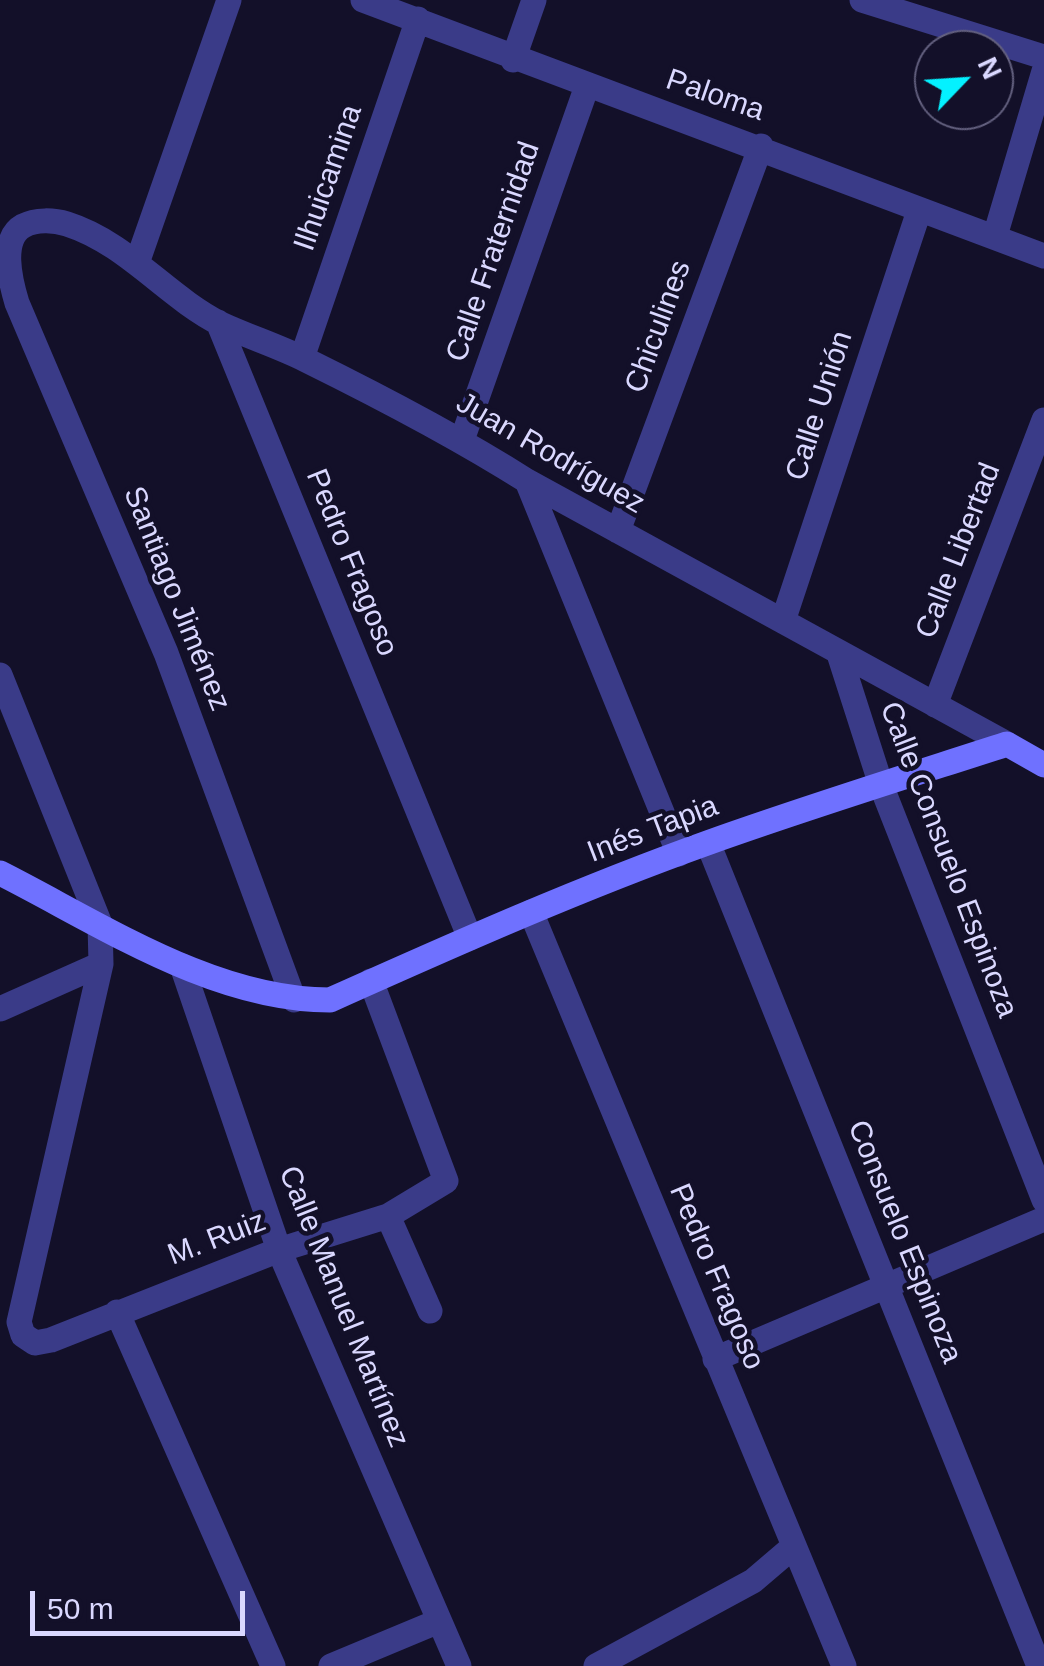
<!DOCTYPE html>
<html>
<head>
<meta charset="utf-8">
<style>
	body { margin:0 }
	#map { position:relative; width:1044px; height:1666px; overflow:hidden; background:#131029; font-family:Helvetica,sans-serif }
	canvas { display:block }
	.north { position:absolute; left:914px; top:30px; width:100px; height:100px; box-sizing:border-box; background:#131029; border:2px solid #63607f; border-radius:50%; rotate:65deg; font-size:28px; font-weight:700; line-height:40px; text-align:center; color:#dad8ff }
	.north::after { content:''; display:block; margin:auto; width:35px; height:45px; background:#04f1ff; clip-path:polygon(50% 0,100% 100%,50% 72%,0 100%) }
	.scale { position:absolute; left:30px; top:1591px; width:215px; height:45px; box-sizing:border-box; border:5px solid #dad8ff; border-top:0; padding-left:12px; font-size:30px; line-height:35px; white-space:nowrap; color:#dad8ff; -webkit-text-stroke:8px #131029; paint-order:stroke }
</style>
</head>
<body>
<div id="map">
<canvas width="1044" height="1666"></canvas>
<div class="north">N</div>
<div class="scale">50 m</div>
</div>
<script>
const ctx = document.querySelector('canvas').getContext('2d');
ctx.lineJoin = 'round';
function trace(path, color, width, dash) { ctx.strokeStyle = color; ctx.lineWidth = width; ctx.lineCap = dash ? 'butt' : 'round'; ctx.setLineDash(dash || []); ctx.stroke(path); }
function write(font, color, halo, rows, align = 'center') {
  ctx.font = font + ' Helvetica,sans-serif'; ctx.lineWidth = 9; ctx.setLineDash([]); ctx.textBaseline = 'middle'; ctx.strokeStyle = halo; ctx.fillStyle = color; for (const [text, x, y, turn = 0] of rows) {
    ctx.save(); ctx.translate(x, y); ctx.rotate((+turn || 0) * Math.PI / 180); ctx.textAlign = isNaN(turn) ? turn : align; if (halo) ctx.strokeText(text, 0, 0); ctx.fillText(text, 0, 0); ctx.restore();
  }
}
const minor = new Path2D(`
	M363,0L1044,256
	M862,0L1044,57
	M513,60L534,0
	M995,236L1044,71
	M137,263L229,0
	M218,322L470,938
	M302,358L418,19
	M462,440L587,86
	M527,481L679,854
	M618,531L761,146
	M783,621L919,211
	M839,654L881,785L1044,1200
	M0,675L100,924L101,964L19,1322L23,1335L35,1343L51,1340L279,1250L388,1216L446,1181L371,981
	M935,705L1044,420
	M708,843L1039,1666
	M531,912L844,1666
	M182,966L279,1250L459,1666
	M294,1000L166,653L17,303C10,280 0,239 23,226C36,219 54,220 67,224C127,243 167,297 221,324C249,337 278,346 306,360C381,397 456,436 527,481L1007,744
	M0,1009L101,964
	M388,1216L430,1311
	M117,1312L273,1666
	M715,1359L1044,1219
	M331,1666L439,1621
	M596,1666L753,1581L794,1546`);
const secondary = new Path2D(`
	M0,873C101,924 213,1000 330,1000C455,944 581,888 710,842C808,807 908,776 1007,744L1044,765`);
const streetNames = [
	["Paloma",715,96,19],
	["Ilhuicamina",329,178,-71],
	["Calle Fraternidad",494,252,-71],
	["Chiculines",659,327,-70],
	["Calle Unión",820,406,-72],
	["Juan Rodríguez",550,454,30],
	["Calle Libertad",959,551,-69],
	["Pedro Fragoso",351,563,68],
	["Santiago Jiménez",176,599,68],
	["Inés Tapia",653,830,-21],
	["Calle Consuelo Espinoza",948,860,69],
	["M. Ruiz",217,1239,-21],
	["Consuelo Espinoza",904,1242,68],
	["Pedro Fragoso",716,1277,67],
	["Calle Manuel Martínez",343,1307,68]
];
trace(minor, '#3a3b88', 25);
trace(secondary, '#6f71ff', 25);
write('30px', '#dad8ff', '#131029', streetNames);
</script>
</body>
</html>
